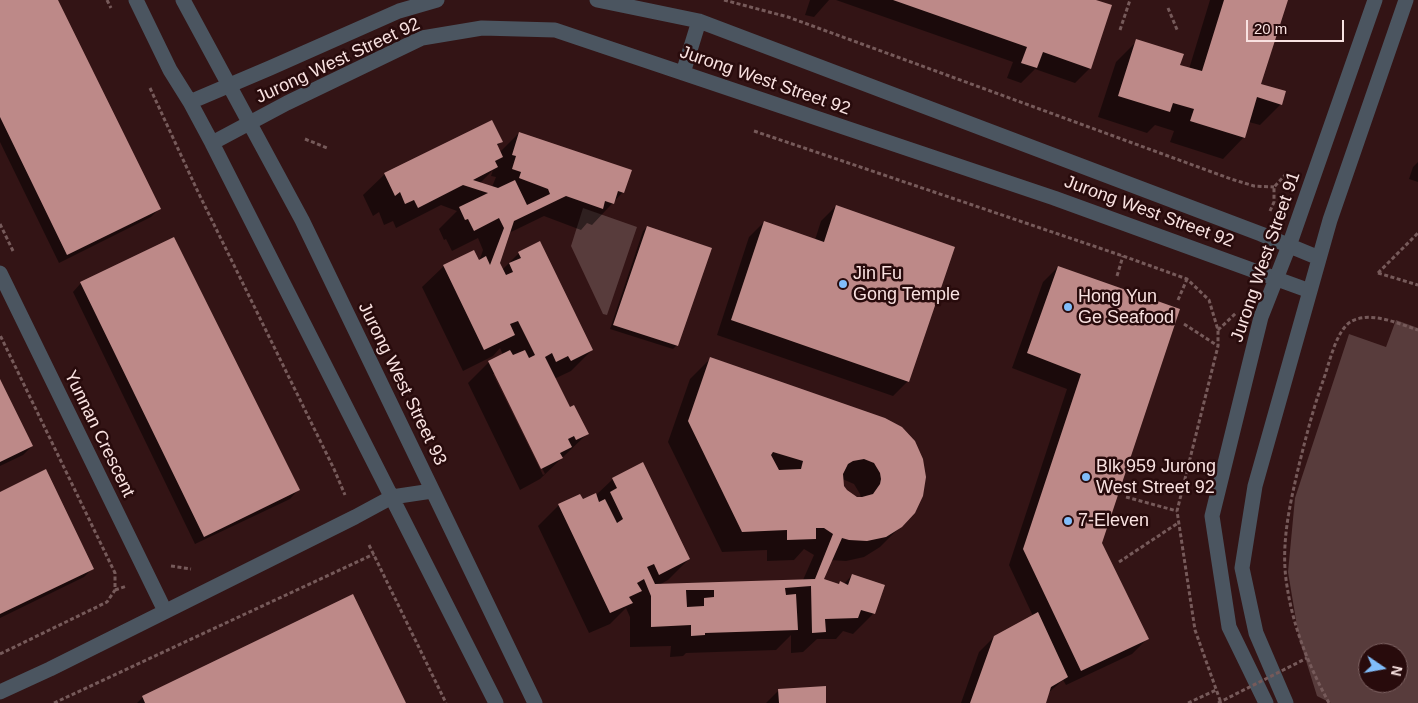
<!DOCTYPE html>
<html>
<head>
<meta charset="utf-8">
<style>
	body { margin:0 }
	#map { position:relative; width:1418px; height:703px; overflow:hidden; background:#331415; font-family:Helvetica,sans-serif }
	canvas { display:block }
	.north { position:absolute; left:1358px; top:643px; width:50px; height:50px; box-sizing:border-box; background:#280b0c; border:1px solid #7c6161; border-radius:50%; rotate:102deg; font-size:14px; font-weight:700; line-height:20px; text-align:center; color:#f9e2e1 }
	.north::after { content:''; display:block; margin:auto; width:18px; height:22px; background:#81bdfa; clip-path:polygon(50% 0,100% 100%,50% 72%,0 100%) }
	.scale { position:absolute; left:1246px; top:20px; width:98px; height:22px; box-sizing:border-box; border:2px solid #f9e2e1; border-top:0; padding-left:6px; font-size:15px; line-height:18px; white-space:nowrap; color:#f9e2e1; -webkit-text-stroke:4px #280b0c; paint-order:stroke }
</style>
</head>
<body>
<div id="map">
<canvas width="1418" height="703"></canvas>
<div class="north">N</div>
<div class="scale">20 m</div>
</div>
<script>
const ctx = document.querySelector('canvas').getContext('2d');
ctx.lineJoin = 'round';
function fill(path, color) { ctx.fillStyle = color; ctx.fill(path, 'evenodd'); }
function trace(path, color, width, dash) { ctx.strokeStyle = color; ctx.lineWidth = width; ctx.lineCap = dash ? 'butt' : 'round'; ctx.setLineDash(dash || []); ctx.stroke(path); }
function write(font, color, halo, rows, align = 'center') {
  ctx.font = font + ' Helvetica,sans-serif'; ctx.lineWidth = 5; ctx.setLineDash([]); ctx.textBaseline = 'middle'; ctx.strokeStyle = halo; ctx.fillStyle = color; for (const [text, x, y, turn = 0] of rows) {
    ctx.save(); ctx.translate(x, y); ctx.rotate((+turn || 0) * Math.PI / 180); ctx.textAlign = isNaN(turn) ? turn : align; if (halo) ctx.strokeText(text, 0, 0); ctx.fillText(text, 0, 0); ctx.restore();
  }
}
const green = new Path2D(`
	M583,208L637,227L607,315L603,314L571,246Z
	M1396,320L1418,328V703H1331L1317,696L1299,638L1288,572L1295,498L1349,334L1386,347ZM1368,653H1398V683H1368Z`);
const shadow = new Path2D(`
	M0,0H56L159,209L151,217L59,263L0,142Z
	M810,0H829L814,17L805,15Z
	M836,0H1093L1090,68L1075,83L1035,69L1021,83L1007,78L1013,62Z
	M1210,0H1286L1260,85L1281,104L1260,125L1249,122L1244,137L1223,159L1170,142L1174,131L1155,125L1147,133L1098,117L1116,62L1137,41L1179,66L1189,69Z
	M491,122L501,142L497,146L500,152L519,133L623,192L592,225L587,223L581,230L544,216L509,233L499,263L502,270L519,253L540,243L592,350L571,371L554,379L569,409L587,434L540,479L520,490L468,383L489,362L503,355L500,348L493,356L463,371L422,287L444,266L479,262L483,250L478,238L452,251L446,239L444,240L439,229L457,211L441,205L396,228L393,221L384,225L379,212L373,216L363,195L385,174ZM493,170L491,176L496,177L492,187L480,183ZM493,374H496L545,474L543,475Z
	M1418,162V182L1409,179L1413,167Z
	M836,206L908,381L893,396L717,335L749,237L764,222L815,240L821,221Z
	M647,227L677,345L673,349L610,329L643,231Z
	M1058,267L1179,310L1101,543L1147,639L1132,654L1066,685L1063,680L1047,694L1045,703H961L979,652L994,637L1033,616L1009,565L1067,389L1012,368L1043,282Z
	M81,283L298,490L290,499L195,544L73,292Z
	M710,359L885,419L901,526L880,547L864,557L846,561L830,560L821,580L838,585L840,583L844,584L852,575L874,613L853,634L843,631L836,639H817L803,652L791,653V635L776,650L686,653L683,656L670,657L671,646L630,647V617L626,608L610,624L589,633L538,526L559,505L595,496L613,479L689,559L668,580L659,585L803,580L814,555L804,549L794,560L767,561V550L722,552L668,442L690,379ZM840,478L854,484L860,494L861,499L856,498L846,491Z
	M0,382L32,446L23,455L0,466Z
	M0,493L92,569L84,577L0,618Z
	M352,596L404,703H137L142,698Z
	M779,690L825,703H766Z`);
const building = new Path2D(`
	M0,0H58L161,209L67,255L0,117Z
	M893,0H1096L1112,5L1091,69L1043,52L1037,68L1021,63L1027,47Z
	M1224,0H1288L1261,84L1286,91L1282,105L1257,97L1245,138L1190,121L1194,109L1173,103L1170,112L1118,96L1136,39L1184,54L1180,65L1202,71Z
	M492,120L503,142L497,144L503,157L495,161L498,167L473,180L498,188L515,180L527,205L550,194L548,189L519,178L521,172L512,169L516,156L512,155L519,132L632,170L624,193L618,191L614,204L605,201L603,209L566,196L514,221L500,263L506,275L513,272L509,263L521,258L518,252L540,241L593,350L571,361L568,356L556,362L552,353L545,357L570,407L574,405L589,434L576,440L574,436L568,439L572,447L560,453L563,458L541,469L488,361L510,350L513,355L525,350L529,358L535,355L518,321L510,324L515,335L484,350L443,265L474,250L479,260L486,256L490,265L504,228L499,218L474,231L468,219L465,220L459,207L488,193L463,185L418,208L414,200L405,204L400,192L395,196L384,173Z
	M836,205L955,247L909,382L731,320L764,221L824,242Z
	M647,226L712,248L678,346L613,325Z
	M174,237L300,490L204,537L80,282Z
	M1058,266L1180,309L1102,543L1149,639L1081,671L1023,549L1081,374L1027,353Z
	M710,357L885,418L902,427L915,441L923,459L926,477L923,496L915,513L902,527L886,537L867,541L849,540L842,538L824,579L839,584L840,581L848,585L852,574L885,585L875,614L861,610L858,618L825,619L826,632L812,633L811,586L785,588L786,595L796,594L798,630L705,633V635L691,636V625L651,627V596L644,579L637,583L642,591L629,597L633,603L610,613L558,504L580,494L583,499L596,493L599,502L605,499L617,523L623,519L610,492L617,488L612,478L643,462L690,559L659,575L654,564L647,567L655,584L815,579L833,534L824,528H816V539L787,540V530L742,532L688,421ZM773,452L803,461L801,469L779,470L771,455ZM864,459L874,463L880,473L881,479L880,484L873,494L862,497H857L847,490L844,486L843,474L848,464L853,461ZM686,590H714V597L704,598V606L687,607Z
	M0,379L33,446L0,462Z
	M46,469L94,569L0,614V492Z
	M353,594L406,703H145L142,696Z
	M1038,612L1068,677L1051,687L1046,703H970L994,636Z
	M826,686V703H779L778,689Z`);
const path = new Path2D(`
	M107,0L111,8
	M724,0L788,17L1231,179L1254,186L1274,187
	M1168,8L1178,32
	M1120,30L1130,0
	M150,88L198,192L334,469L345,495
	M754,131L1123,256L1187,279L1209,300L1218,330V346L1177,511L1195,630L1221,703
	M305,139L327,148
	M1270,211L1274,202V187L1287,173
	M0,224L13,251
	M1378,273L1418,233
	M1378,273L1418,285
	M1117,276L1123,256
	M1178,300L1187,279
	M1184,324L1218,346
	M1218,330L1236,313
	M1126,497L1177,511
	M369,545L446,703
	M1119,562L1178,523
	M171,566L191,569
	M115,590L127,586
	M0,654L107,602L115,590V573L0,335
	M54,703L374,554
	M1188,703L1216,690
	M1329,703C1309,666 1293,627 1287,586C1280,545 1290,504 1299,465C1306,437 1313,409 1323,381C1329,365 1336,329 1352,321C1372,311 1399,324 1418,330`);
const street = new Path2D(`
	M136,0L170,70L190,102L212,143L496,703
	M183,0L302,220L535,703
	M597,0L699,21L1261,234L1319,258
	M683,73L699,21
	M190,102L270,68L399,11L437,0
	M212,143L287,103L422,38L482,28L555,30L1054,198L1310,291
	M0,273L165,611
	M0,692L50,669L355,517L392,497L432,491
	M1266,703L1229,627L1212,516L1261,317L1289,246L1375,0
	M1286,703L1256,633L1242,568L1255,486L1330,220L1406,0`);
const pathBridge = new Path2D(`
	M1218,703L1307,658`);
const markers = [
	[843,284,5,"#81bdfa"],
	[1068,307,5,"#81bdfa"],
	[1086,477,5,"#81bdfa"],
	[1068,521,5,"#81bdfa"]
];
const streetNames = [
	["Jurong West Street 92",338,61,-25],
	["Jurong West Street 92",765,81,19],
	["Jurong West Street 92",1149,212,20],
	["Jurong West Street 91",1266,257,-71],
	["Jurong West Street 93",402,384,64],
	["Yunnan Crescent",99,434,64]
];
const poiNames = [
	["Jin Fu",853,274],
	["Gong Temple",853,295],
	["Hong Yun",1078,297],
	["Ge Seafood",1078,318],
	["Blk 959 Jurong",1096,467],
	["West Street 92",1096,488],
	["7-Eleven",1078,521]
];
fill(green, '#583c3c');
fill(shadow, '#0007');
fill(building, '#bd8988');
trace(path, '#765a5a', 3, [4, 2.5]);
trace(street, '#4b5560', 15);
trace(pathBridge, '#765a5a', 3, [4, 2.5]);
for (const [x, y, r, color] of markers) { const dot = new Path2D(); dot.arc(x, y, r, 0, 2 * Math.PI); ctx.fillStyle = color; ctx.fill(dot); trace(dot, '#280b0c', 2); }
write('18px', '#f9e2e1', '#280b0c', streetNames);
write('18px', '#f9e2e1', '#280b0c', poiNames, 'left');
</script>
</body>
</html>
